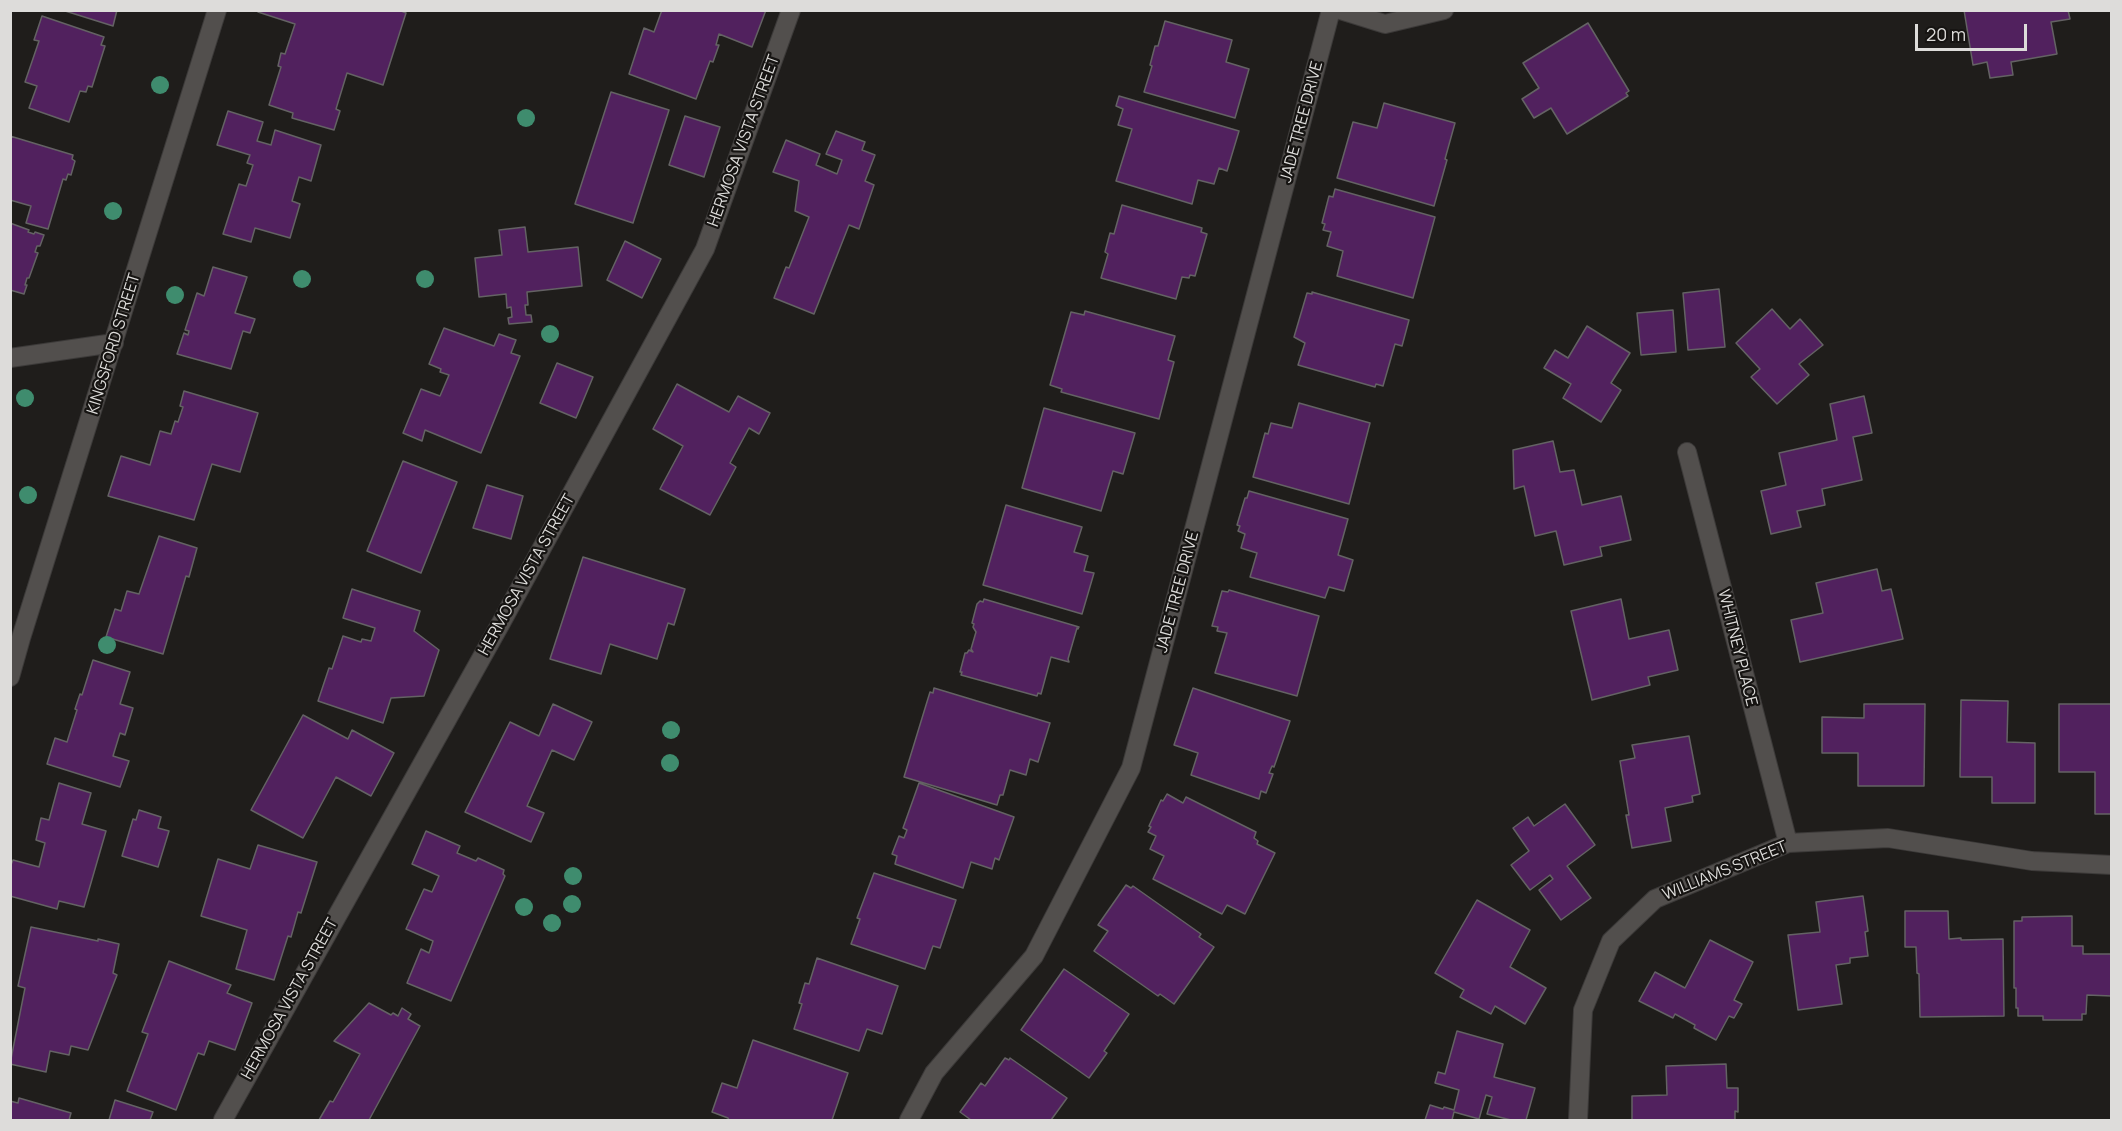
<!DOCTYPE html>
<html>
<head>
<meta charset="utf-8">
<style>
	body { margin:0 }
	#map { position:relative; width:2122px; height:1131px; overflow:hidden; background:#1f1d1b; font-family:Manrope,sans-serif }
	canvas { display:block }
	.frame { position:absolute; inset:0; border:12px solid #dddcda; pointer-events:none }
	.scale { position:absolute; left:1915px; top:24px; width:112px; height:27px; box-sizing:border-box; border:3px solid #dddcda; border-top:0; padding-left:8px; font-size:18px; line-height:21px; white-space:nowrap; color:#dddcda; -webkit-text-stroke:4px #161412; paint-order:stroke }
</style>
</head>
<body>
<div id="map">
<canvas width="2122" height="1131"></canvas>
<div class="frame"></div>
<div class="scale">20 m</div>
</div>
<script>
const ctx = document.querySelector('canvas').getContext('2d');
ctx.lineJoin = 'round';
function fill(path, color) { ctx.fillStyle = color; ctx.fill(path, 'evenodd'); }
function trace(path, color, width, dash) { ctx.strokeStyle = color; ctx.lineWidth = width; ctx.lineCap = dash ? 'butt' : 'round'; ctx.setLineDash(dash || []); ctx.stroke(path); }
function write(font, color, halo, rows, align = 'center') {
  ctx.font = font + ' Manrope,sans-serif'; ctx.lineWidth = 4.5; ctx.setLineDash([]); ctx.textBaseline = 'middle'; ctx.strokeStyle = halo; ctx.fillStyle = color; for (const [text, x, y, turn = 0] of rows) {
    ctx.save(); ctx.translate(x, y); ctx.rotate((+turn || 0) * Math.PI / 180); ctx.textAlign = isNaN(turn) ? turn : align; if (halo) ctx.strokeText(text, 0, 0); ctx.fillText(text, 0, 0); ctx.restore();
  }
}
const building = new Path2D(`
	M62,10H117L113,26Z
	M258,10H399L406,13L383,85L347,73L336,109L340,111L334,130L292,118L293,113L269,105L281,67L278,66L281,53L285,54L295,24L258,12Z
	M662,10H766L752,47L719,34L716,45H719L713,62L710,61L696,99L629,74L644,28L654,32Z
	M1964,10H2068L2070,19L2051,22L2057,54L2011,62L2013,75L1990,78L1987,62L1973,65Z
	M42,16L104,37L101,45L105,46L92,87L88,86L86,92L80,91L69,122L29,108L37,86L25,82L39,41L34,40Z
	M1165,21L1232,40L1226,62L1249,69L1235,118L1144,92L1152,66L1150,65L1155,46H1158Z
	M1588,23L1629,91L1626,93L1628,96L1567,134L1551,108L1534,118L1522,99L1539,88L1523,63Z
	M611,92L669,110L633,223L575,204Z
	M1119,96L1239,131L1227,171L1219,168L1214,184L1198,180L1192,204L1116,181L1132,129L1118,125L1123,109L1116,106Z
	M1384,103L1455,123L1445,159L1447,160L1434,206L1337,178L1353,122L1377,128Z
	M228,111L263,122L257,141L271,145L275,130L321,145L311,181L299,177L292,201L300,204L290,238L255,228L251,242L223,234L239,184L246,186L253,165L247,163L250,155L217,145Z
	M685,116L720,127L704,177L669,165Z
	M836,131L865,142L862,150L875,155L865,181L874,185L859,229L849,225L814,314L774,298L786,267L789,268L809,217L795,211L799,181L773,172L786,140L820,154L816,165L837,174L842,160L826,154Z
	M10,136L73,155L72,159L75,161L71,175L68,174L66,180L63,179L48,229L26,223L31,206L10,200Z
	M1335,189L1435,217L1413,298L1337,276L1343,251L1327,246L1331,232L1323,230L1325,224L1322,223L1329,196L1333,197Z
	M1122,205L1202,228L1201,232L1207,234L1195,276L1190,275L1189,278L1182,277L1176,299L1101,278L1108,254L1105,252L1110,233L1114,234Z
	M10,223L29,230L28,232L34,234L35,232L44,235L40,246H37L35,252L38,253L29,278H27L25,285H27L24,294L10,290Z
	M525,227L528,252L578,247L582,286L527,292L528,305H525L526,315H531L532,322L509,324L508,318L512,317L511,307L507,308L506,294L479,297L475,258L502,255L499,230Z
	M625,241L661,259L642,298L607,280Z
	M213,267L247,277L235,313L255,319L250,333L243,331L231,369L177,354L184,333L188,335L189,331L185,330L197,293L204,296Z
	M1719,289L1725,347L1688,350L1683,293Z
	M1312,292L1409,320L1402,346L1395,344L1383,386L1376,384L1375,387L1298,365L1305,343L1294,337L1307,293L1312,294Z
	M1772,309L1790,329L1800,319L1823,345L1799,364L1809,375L1777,404L1751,377L1760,369L1736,343Z
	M1673,310L1676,352L1641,355L1637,313Z
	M1085,311L1175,336L1168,360L1174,362L1159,419L1061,392L1062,389L1050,385L1071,312L1084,315Z
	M1587,326L1630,353L1611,383L1621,390L1601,422L1563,398L1571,384L1544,368L1555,350L1568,358Z
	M444,328L494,346L499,334L516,340L511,353L520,356L481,453L425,430L422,441L403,433L421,389L440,396L449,375L440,372L441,369L429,364Z
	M557,363L593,377L576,418L540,403Z
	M677,384L729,412L738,396L770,413L759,434L749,428L730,463L736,467L710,515L660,489L683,446L653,429Z
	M184,391L258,413L240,472L212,464L194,520L108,496L121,456L150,465L160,431L171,434L175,421L178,422L183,407L180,406Z
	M1864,396L1872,433L1853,437L1862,480L1822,489L1825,505L1797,511L1801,527L1771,534L1761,491L1786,485L1779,453L1837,440L1830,404Z
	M1299,403L1370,423L1349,504L1253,477L1265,433L1268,434L1271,423L1292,428Z
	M1044,408L1135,433L1123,474L1113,471L1101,511L1022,488Z
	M1553,441L1560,472L1574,470L1582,505L1621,496L1631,540L1600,547L1602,556L1564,565L1556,531L1535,536L1524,486L1514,489L1513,450Z
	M403,461L457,482L421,573L367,551Z
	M487,485L523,496L511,539L473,528Z
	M1249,491L1348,519L1338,555L1353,560L1344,591L1329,587L1325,598L1250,577L1257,553L1241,548L1245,534L1238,531L1240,526L1237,525L1245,498H1247Z
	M1006,505L1082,527L1074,552L1088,556L1084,571L1094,573L1082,614L983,585Z
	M159,536L197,548L189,577L186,576L163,654L106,637L115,609L121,611L127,591L139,594Z
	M583,557L685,589L674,625L668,623L657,659L610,644L601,674L550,659Z
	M1877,569L1882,591L1891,589L1903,639L1800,662L1791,620L1823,613L1816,583Z
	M352,589L420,611L414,631L439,650L424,696L391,698L383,723L318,701L329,668L332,669L343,636L361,642L362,639L371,641L375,628L343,618Z
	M1229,590L1319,616L1297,696L1215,673L1227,633L1217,631L1218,627L1212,626L1222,591L1228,592Z
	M984,599L1079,627L1078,629L1077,628L1068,659L1069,662L1051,657L1041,694L1038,693L1037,696L961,675L962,672H960L965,653H967L969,650L973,652L971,649L976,632L973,627L974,624L972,623L977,604L980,601L983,602Z
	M1621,599L1629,639L1669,630L1678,670L1648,677L1650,685L1592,700L1571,611Z
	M93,660L130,672L120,704L133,708L125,735L120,733L113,756L129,761L120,787L47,764L55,738L67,742L77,710L75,709L80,694L82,695Z
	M934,688L1050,723L1038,762L1030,759L1026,775L1010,770L1003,795H1000L997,805L904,777L930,692L933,693Z
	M1193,688L1290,721L1274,767L1272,766L1269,773L1273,774L1266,793L1261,791L1259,799L1191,775L1198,753L1174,745Z
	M1961,700L2008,701L2007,742L2035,743V803H1992V777H1960Z
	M553,704L592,722L574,760L552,750L527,806L544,813L531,842L465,812L510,722L539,736Z
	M1864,704H1925L1924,786H1858V753H1822V717L1864,718Z
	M2059,704H2112V814H2095V772H2059Z
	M303,715L348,739L352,730L394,753L371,796L336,777L303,838L251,810Z
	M1689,736L1700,794L1692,796L1693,802L1665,808L1671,841L1632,848L1626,815H1629L1620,761L1635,758L1632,745Z
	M59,783L91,793L82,824L106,831L84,907L59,901L57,909L10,896V867L13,860L39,867L45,843L36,840L41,818L49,820Z
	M919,783L1014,817L999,860L995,858L992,869L971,862L963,888L895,864L897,856L892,854L899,836L904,838L907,830L903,828Z
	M1167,794L1183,803L1186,797L1256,832L1254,838L1258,841L1257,844L1275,853L1245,914L1227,905L1222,914L1153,879L1164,856L1150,849L1156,836L1148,832L1151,827L1149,826L1161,800L1163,801Z
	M1565,804L1595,845L1567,866L1591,898L1561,920L1539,890L1553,879L1550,875L1530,890L1511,865L1529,851L1513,828L1528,817L1534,826Z
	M139,810L161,817L158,828L169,831L158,867L122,856L133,819L136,820Z
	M426,831L460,846L457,853L476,861L478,858L504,870L503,874L505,876L451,1001L407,983L421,949L429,953L433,941L406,929L424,889L432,892L439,876L412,864Z
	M258,845L317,862L301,913L298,912L291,937L288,936L274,980L236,969L247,930L201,916L218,859L250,869Z
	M874,873L956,900L940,948L933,946L925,969L851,944L860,919L857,918Z
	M1126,885L1131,888L1133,886L1201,934L1199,937L1214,947L1174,1004L1160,994L1158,996L1094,951L1108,931L1098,925Z
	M1863,896L1868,931L1865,932L1868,956L1850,958V963L1836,965L1842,1004L1798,1010L1788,935L1820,932L1816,902Z
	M1477,900L1530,930L1510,967L1546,988L1525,1024L1495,1006L1491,1014L1460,997L1464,990L1435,973Z
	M1905,911H1948L1949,939L1961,938V940L2003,939L2004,1016L1920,1017L1919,974L1917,973L1916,947H1905Z
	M2072,916V946H2083V954H2112V996L2087,995L2086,1014H2082V1020H2043V1016H2018V1008H2016V988H2014V921H2022V917Z
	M31,927L98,941V939L119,944L113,973L117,975L88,1050L71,1046L69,1055L50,1051L46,1072L10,1064L25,988L18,986Z
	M1710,940L1753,962L1734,1000L1742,1004L1734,1018L1729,1016L1716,1040L1694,1028L1695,1025L1675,1014L1673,1018L1639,1001L1655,972L1685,988Z
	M817,958L898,986L882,1034L867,1029L859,1051L794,1029L802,1004L799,1003L805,983L809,984Z
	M169,961L231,985L227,993L252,1003L235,1050L209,1041L204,1055L198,1053L176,1110L127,1091L148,1034L142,1032Z
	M1064,969L1129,1014L1104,1051L1107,1053L1089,1078L1021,1030Z
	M369,1003L391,1015L393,1013L398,1016L402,1008L411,1014L408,1019L420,1026L369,1120H319L330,1101L333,1102L360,1054L334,1041Z
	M1457,1031L1503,1044L1494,1077L1535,1088L1526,1120H1511L1487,1114L1492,1097L1486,1095L1479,1119L1454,1112L1452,1120H1425L1430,1105L1443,1109L1444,1107L1454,1110L1459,1090L1435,1083L1438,1072L1445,1074Z
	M753,1040L848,1073L832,1120H729L728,1118L712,1112L722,1083L737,1088Z
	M1005,1058L1009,1060L1010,1058L1067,1098L1051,1120H971L960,1112L981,1083L985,1086Z
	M1726,1064L1727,1088H1738V1112L1735,1111V1120H1632V1096L1667,1095L1666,1066Z
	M19,1098L71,1113L69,1120H10V1101L18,1103Z
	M115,1100L153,1112L150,1120H109Z`);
const minor = new Path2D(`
	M1340,10L1385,24L1444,10
	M10,358L114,343
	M1687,452L1788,843
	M10,677L21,638L217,10
	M223,1120L501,623L705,249L791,10
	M909,1120L934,1073L1034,956L1131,768L1331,10
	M1578,1120L1583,1010L1611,941L1655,899L1788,843L1888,838L2032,861L2112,865`);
const trees = [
	[160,85],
	[526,118],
	[113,211],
	[302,279],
	[425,279],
	[175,295],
	[550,334],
	[25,398],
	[28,495],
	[107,645],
	[671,730],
	[670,763],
	[573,876],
	[572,904],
	[524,907],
	[552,923]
];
const streetNames = [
	["JADE TREE DRIVE",1302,122,-75],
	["HERMOSA VISTA STREET",744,141,-70],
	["KINGSFORD STREET",114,344,-73],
	["HERMOSA VISTA STREET",527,575,-61],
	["JADE TREE DRIVE",1178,592,-75],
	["WHITNEY PLACE",1737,648,76],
	["WILLIAMS STREET",1725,871,-22],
	["HERMOSA VISTA STREET",290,999,-61]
];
fill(building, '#51215e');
trace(building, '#646264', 1.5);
trace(minor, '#3c3a39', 20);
trace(minor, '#524f4d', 18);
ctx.fillStyle = '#3f8c6e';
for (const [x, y] of trees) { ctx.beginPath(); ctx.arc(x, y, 9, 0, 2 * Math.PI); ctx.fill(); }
write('16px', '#dddcda', '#161412', streetNames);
</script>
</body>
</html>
